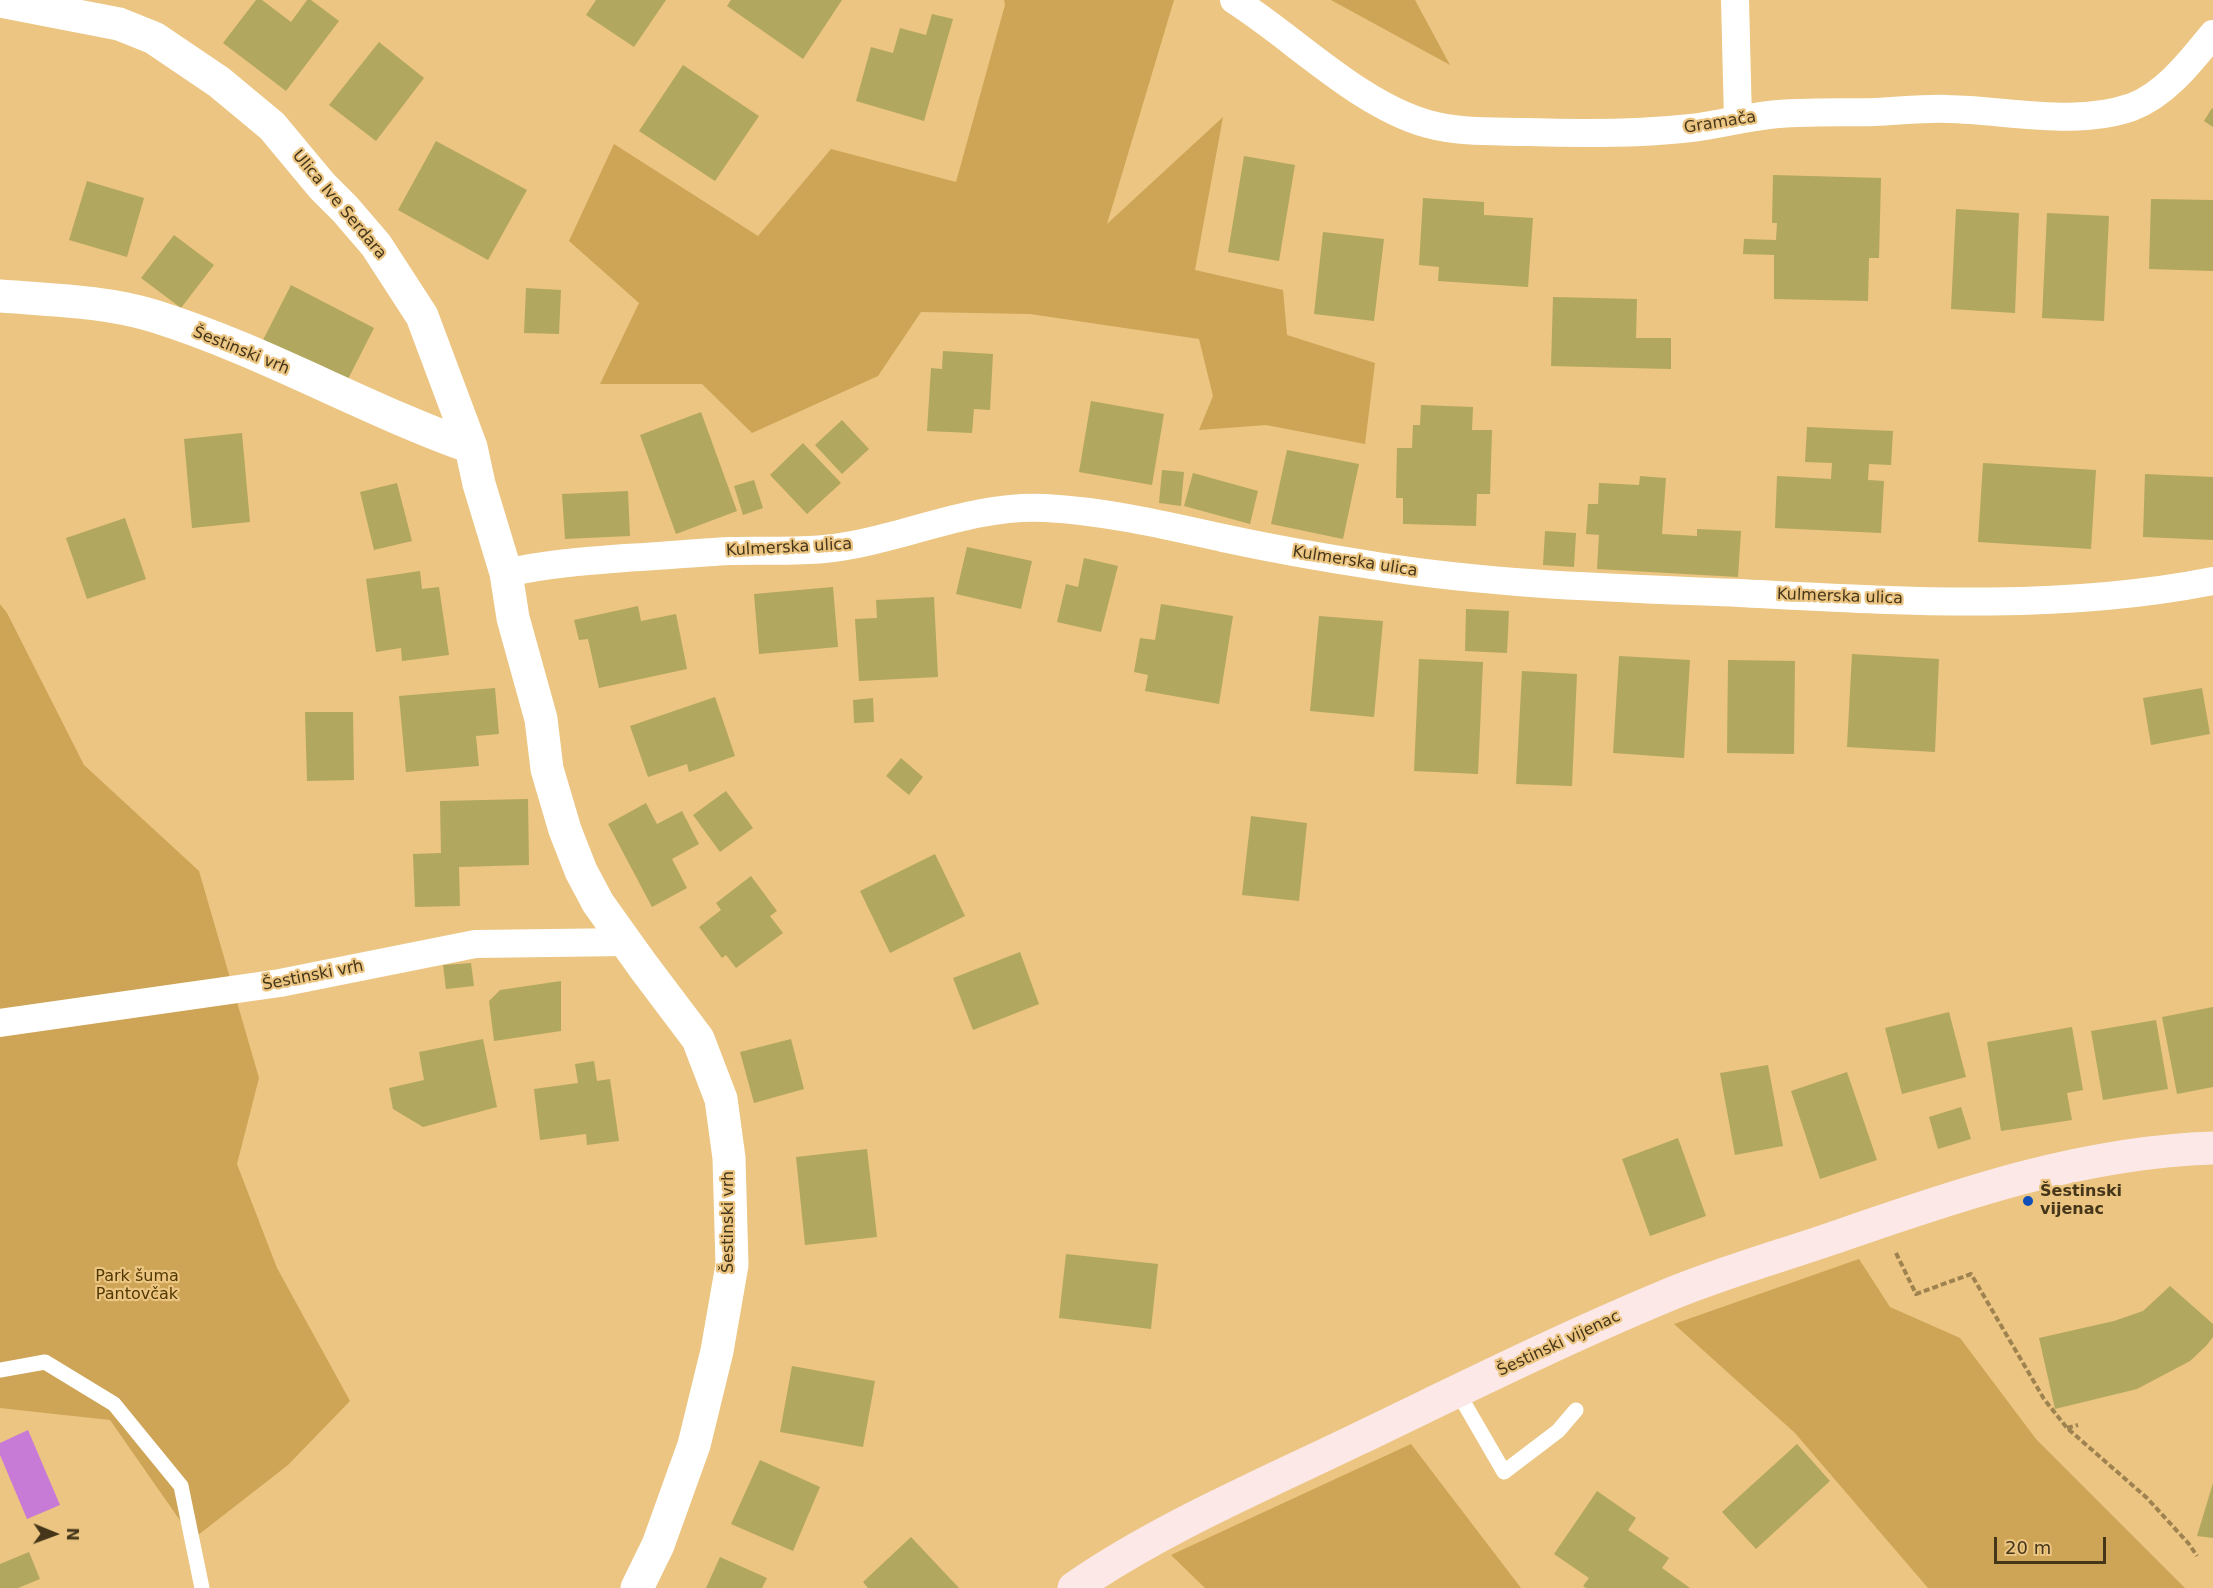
<!DOCTYPE html>
<html>
<head>
<meta charset="utf-8">
<style>
	body { margin:0 }
	#map { position:relative; width:2213px; height:1588px; overflow:hidden; background:#ebc581; font-family:"DejaVu Sans",sans-serif }
	canvas { display:block }
	.north { position:absolute; left:24px; top:1504px; width:60px; height:60px; -webkit-text-stroke:4px #ebc581; paint-order:stroke; rotate:91deg; font-size:16px; font-weight:700; line-height:24px; text-align:center; color:#45361a }
	.north::after { content:''; display:block; margin:auto; width:21px; height:27px; background:#45361a; clip-path:polygon(50% 0,100% 100%,50% 72%,0 100%) }
	.scale { position:absolute; left:1994px; top:1537px; width:112px; height:27px; box-sizing:border-box; border:3px solid #45361a; border-top:0; padding-left:8px; font-size:18px; line-height:21px; white-space:nowrap; color:#45361a; -webkit-text-stroke:4px #ebc581; paint-order:stroke }
</style>
</head>
<body>
<div id="map">
<canvas width="2213" height="1588"></canvas>
<div class="north">N</div>
<div class="scale">20 m</div>
</div>
<script>
const ctx = document.querySelector('canvas').getContext('2d');
ctx.lineJoin = 'round';
function fill(path, color) { ctx.fillStyle = color; ctx.fill(path, 'evenodd'); }
function trace(path, color, width, dash) { ctx.strokeStyle = color; ctx.lineWidth = width; ctx.lineCap = dash ? 'butt' : 'round'; ctx.setLineDash(dash || []); ctx.stroke(path); }
function write(font, color, halo, rows, align = 'center') {
  ctx.font = font + ' "DejaVu Sans",sans-serif'; ctx.lineWidth = 4.5; ctx.setLineDash([]); ctx.textBaseline = 'middle'; ctx.strokeStyle = halo; ctx.fillStyle = color; for (const [text, x, y, turn = 0] of rows) {
    ctx.save(); ctx.translate(x, y); ctx.rotate((+turn || 0) * Math.PI / 180); ctx.textAlign = isNaN(turn) ? turn : align; if (halo) ctx.strokeText(text, 0, 0); ctx.fillText(text, 0, 0); ctx.restore();
  }
}
const green = new Path2D(`
	M1004,0H1174L1107,224L1223,117L1195,270L1283,290L1287,335L1375,363L1365,444L1266,425L1199,430L1213,396L1199,339L1030,314L921,312L878,376L752,433L702,384H600L639,303L569,241L614,144L758,236L831,149L956,182L1005,5Z
	M1331,0H1415L1450,65Z
	M0,604L7,613L84,765L199,871L259,1078L237,1164L277,1268L350,1401L288,1465L193,1539L110,1420L0,1408Z
	M1859,1259L1890,1307L1960,1338L2036,1439L2185,1588H1928L1795,1433L1674,1324Z
	M1411,1444L1521,1588H1205L1171,1555Z`);
const water = new Path2D(`
	M28,1430L60,1505L27,1519L0,1455V1443Z`);
const building = new Path2D(`
	M256,0H262L291,22L307,0H311L339,21L286,91L223,43Z
	M596,0H666L634,47L586,15Z
	M731,0H842L803,59L727,6Z
	M932,14L953,19L924,121L856,101L871,47L893,53L900,28L926,35Z
	M379,42L424,78L376,141L329,105Z
	M683,65L759,116L715,181L639,131Z
	M2212,108L2213,109V127L2204,121Z
	M436,141L527,190L488,260L398,210Z
	M1244,156L1295,165L1279,261L1228,252Z
	M1773,175L1881,178L1879,258H1869L1868,301L1774,299V255L1743,254L1744,239L1776,240L1777,223H1772Z
	M87,181L144,198L127,257L69,240Z
	M1423,198L1484,202V215L1533,218L1528,287L1438,281L1439,267L1419,265Z
	M2151,199L2213,200V271L2149,269Z
	M1956,209L2019,213L2015,313L1951,309Z
	M2047,213L2109,216L2104,321L2042,318Z
	M1323,232L1384,239L1374,321L1314,314Z
	M174,235L214,265L181,308L141,278Z
	M291,285L374,328L346,383L263,340Z
	M526,288L561,290L559,334L524,333Z
	M1553,297L1637,299L1636,338H1671V369L1551,366Z
	M943,351L993,354L990,410L974,409L972,433L927,431L931,368L942,369Z
	M1091,401L1164,414L1152,485L1079,472Z
	M1421,405L1473,407L1472,430H1492L1490,494H1477L1476,526L1403,524V498H1396L1397,448H1412L1413,425H1420Z
	M701,412L737,511L676,534L640,435Z
	M842,420L869,449L842,474L815,445Z
	M1807,427L1893,431L1891,465L1869,464L1868,480L1884,481L1881,533L1775,528L1777,476L1831,479L1832,463L1805,462Z
	M242,433L250,522L192,528L184,439Z
	M803,443L841,483L807,514L770,475Z
	M1287,450L1359,464L1343,539L1271,524Z
	M1983,463L2096,470L2091,549L1978,542Z
	M1162,470L1184,472L1181,506L1159,503Z
	M1193,473L1258,491L1250,524L1184,506Z
	M2145,474L2213,477V540L2143,537Z
	M1640,476L1666,478L1662,534L1697,536V529L1741,531L1738,577L1597,569L1599,535L1586,534L1588,504H1598L1599,483L1639,485Z
	M754,480L763,508L743,515L734,486Z
	M397,483L412,541L374,550L360,492Z
	M628,491L630,536L565,539L562,494Z
	M125,518L146,579L87,599L66,538Z
	M1545,531L1576,533L1574,567L1543,565Z
	M967,547L1032,561L1021,609L956,594Z
	M1084,558L1118,566L1101,632L1057,622L1066,584L1078,587Z
	M420,571L422,589L439,587L449,655L402,661L401,648L376,652L366,579Z
	M833,587L838,647L759,654L754,594Z
	M934,597L938,677L859,681L855,619L877,618L876,600Z
	M1161,604L1233,616L1219,704L1145,691L1148,675L1134,672L1140,638L1155,640Z
	M638,606L641,621L676,614L687,669L599,688L588,639L579,640L574,620Z
	M1466,609L1509,611L1507,653L1465,651Z
	M1319,616L1383,621L1374,717L1310,711Z
	M1852,654L1939,659L1935,752L1847,747Z
	M1619,656L1690,660L1684,758L1613,753Z
	M1419,659L1483,662L1478,774L1414,771Z
	M1728,660L1795,661L1794,754L1727,753Z
	M1522,671L1577,674L1572,786L1516,784Z
	M495,688L499,734L476,736L479,766L406,772L399,696Z
	M2202,688L2210,734L2151,745L2143,698Z
	M715,697L735,756L689,772L687,764L648,777L630,726Z
	M873,698L874,722L854,723L853,700Z
	M305,712H353L354,780L307,781Z
	M901,758L923,777L909,795L886,776Z
	M726,791L753,828L720,852L693,815Z
	M528,799L529,865L459,867L460,906L415,907L413,854L441,853L440,801Z
	M646,803L657,824L682,811L699,844L672,859L687,888L652,907L608,824Z
	M1251,816L1307,823L1299,901L1242,895Z
	M935,854L965,916L890,953L860,891Z
	M751,876L777,911L770,916L783,933L736,968L726,955L722,958L699,927L721,910L716,903Z
	M1020,952L1039,1004L973,1030L953,978Z
	M471,963L474,986L446,989L443,965Z
	M561,981V1031L494,1041L489,1001L500,990Z
	M2213,1007V1087L2177,1094L2162,1017Z
	M1949,1012L1966,1077L1902,1094L1885,1028Z
	M2156,1020L2168,1089L2103,1100L2091,1031Z
	M2072,1027L2083,1090L2067,1093L2072,1120L2001,1131L1987,1042Z
	M483,1039L497,1107L423,1127L393,1109L389,1088L424,1080L419,1052Z
	M791,1039L804,1089L754,1103L740,1052Z
	M594,1061L597,1081L610,1079L619,1141L587,1145L586,1134L540,1140L534,1089L578,1083L575,1064Z
	M1768,1065L1783,1146L1735,1155L1720,1073Z
	M1847,1072L1877,1160L1820,1179L1791,1091Z
	M1961,1107L1971,1139L1938,1149L1929,1117Z
	M1678,1138L1706,1216L1650,1236L1622,1159Z
	M867,1149L877,1237L805,1245L796,1157Z
	M1066,1254L1158,1264L1151,1329L1059,1318Z
	M2170,1286L2213,1324V1337L2206,1346L2190,1361L2137,1389L2055,1409L2039,1338L2114,1321L2143,1311Z
	M792,1366L875,1381L863,1447L780,1432Z
	M1797,1444L1830,1481L1756,1549L1722,1512Z
	M760,1460L820,1487L793,1551L731,1524Z
	M2213,1483V1538L2197,1536Z
	M1597,1491L1636,1518L1628,1530L1669,1558L1662,1568L1690,1588H1586L1583,1586L1589,1578L1554,1554Z
	M911,1537L959,1588H868L863,1582Z
	M29,1552L40,1579L18,1588H0V1564Z
	M720,1557L767,1578L762,1588H706Z`);
const path = new Path2D(`
	M1896,1253L1916,1294L1971,1274L2044,1399L2067,1428L2147,1498L2189,1544L2197,1556
	M2067,1428L2078,1425`);
const service = new Path2D(`
	M0,1370L45,1362L114,1404L181,1486L202,1588
	M1457,1391L1504,1472L1558,1431L1576,1410`);
const minor = new Path2D(`
	M1234,0C1294,38 1359,105 1428,124C1461,133 1495,131 1528,132C1583,134 1637,134 1691,128C1717,125 1743,118 1769,115C1804,111 1840,113 1875,112C1899,111 1924,108 1948,109C2006,110 2076,127 2132,107C2166,94 2191,61 2213,34
	M1735,0L1738,120
	M506,573C545,564 585,561 625,558C660,556 695,553 729,551C761,550 793,552 824,549C898,542 969,504 1045,508C1105,511 1165,525 1223,538C1274,549 1325,558 1377,566C1496,585 1618,588 1739,593C1896,601 2057,612 2213,581
	M0,1023L280,983L475,944L627,942`);
const tertiary = new Path2D(`
	M0,1L119,24L154,38L219,82L272,126L322,186L345,209L376,245L422,316L471,447L479,484L506,573L513,618L541,719L547,769L565,830L581,871L598,903L643,966L698,1039L721,1099L729,1158L732,1265L717,1351L694,1445L658,1545L637,1588
	M0,296C51,300 104,301 154,316C263,350 364,409 471,447`);
const secondary = new Path2D(`
	M1074,1588C1161,1528 1263,1485 1358,1439C1458,1391 1558,1341 1661,1298C1719,1273 1782,1256 1842,1235C1963,1193 2084,1152 2213,1148`);
const markers = [
	[2028,1201,6,"#104eb9"]
];
const streetNames = [
	["Gramača",1720,123,-9],
	["Ulica Ive Serdara",339,205,50],
	["Šestinski vrh",241,351,22],
	["Kulmerska ulica",789,548,-3],
	["Kulmerska ulica",1355,562,9],
	["Kulmerska ulica",1840,597,2],
	["Šestinski vrh",313,976,-11],
	["Šestinski vrh",729,1222,-90],
	["Šestinski vijenac",1559,1344,-25]
];
const poiNames = [
	["Šestinski",2040,1192],
	["vijenac",2040,1210]
];
const parkNames = [
	["Park šuma",137,1277],
	["Pantovčak",137,1295]
];
fill(green, '#cea456');
fill(water, '#c87ad7');
fill(building, '#b2a75e');
trace(path, '#9e8351', 4, [6, 3]);
trace(service, '#fff', 15);
trace(minor, '#fff', 28);
trace(tertiary, '#fff', 33);
trace(secondary, '#fde8e8', 33);
for (const [x, y, r, color] of markers) { const dot = new Path2D(); dot.arc(x, y, r, 0, 2 * Math.PI); ctx.fillStyle = color; ctx.fill(dot); trace(dot, '#ebc581', 2); }
write('16px', '#45361a', '#ebc581', streetNames);
write('bold 16px', '#45361a', '#ebc581', poiNames, 'left');
write('16px', '#513800', '#ebc581', parkNames);
</script>
</body>
</html>
